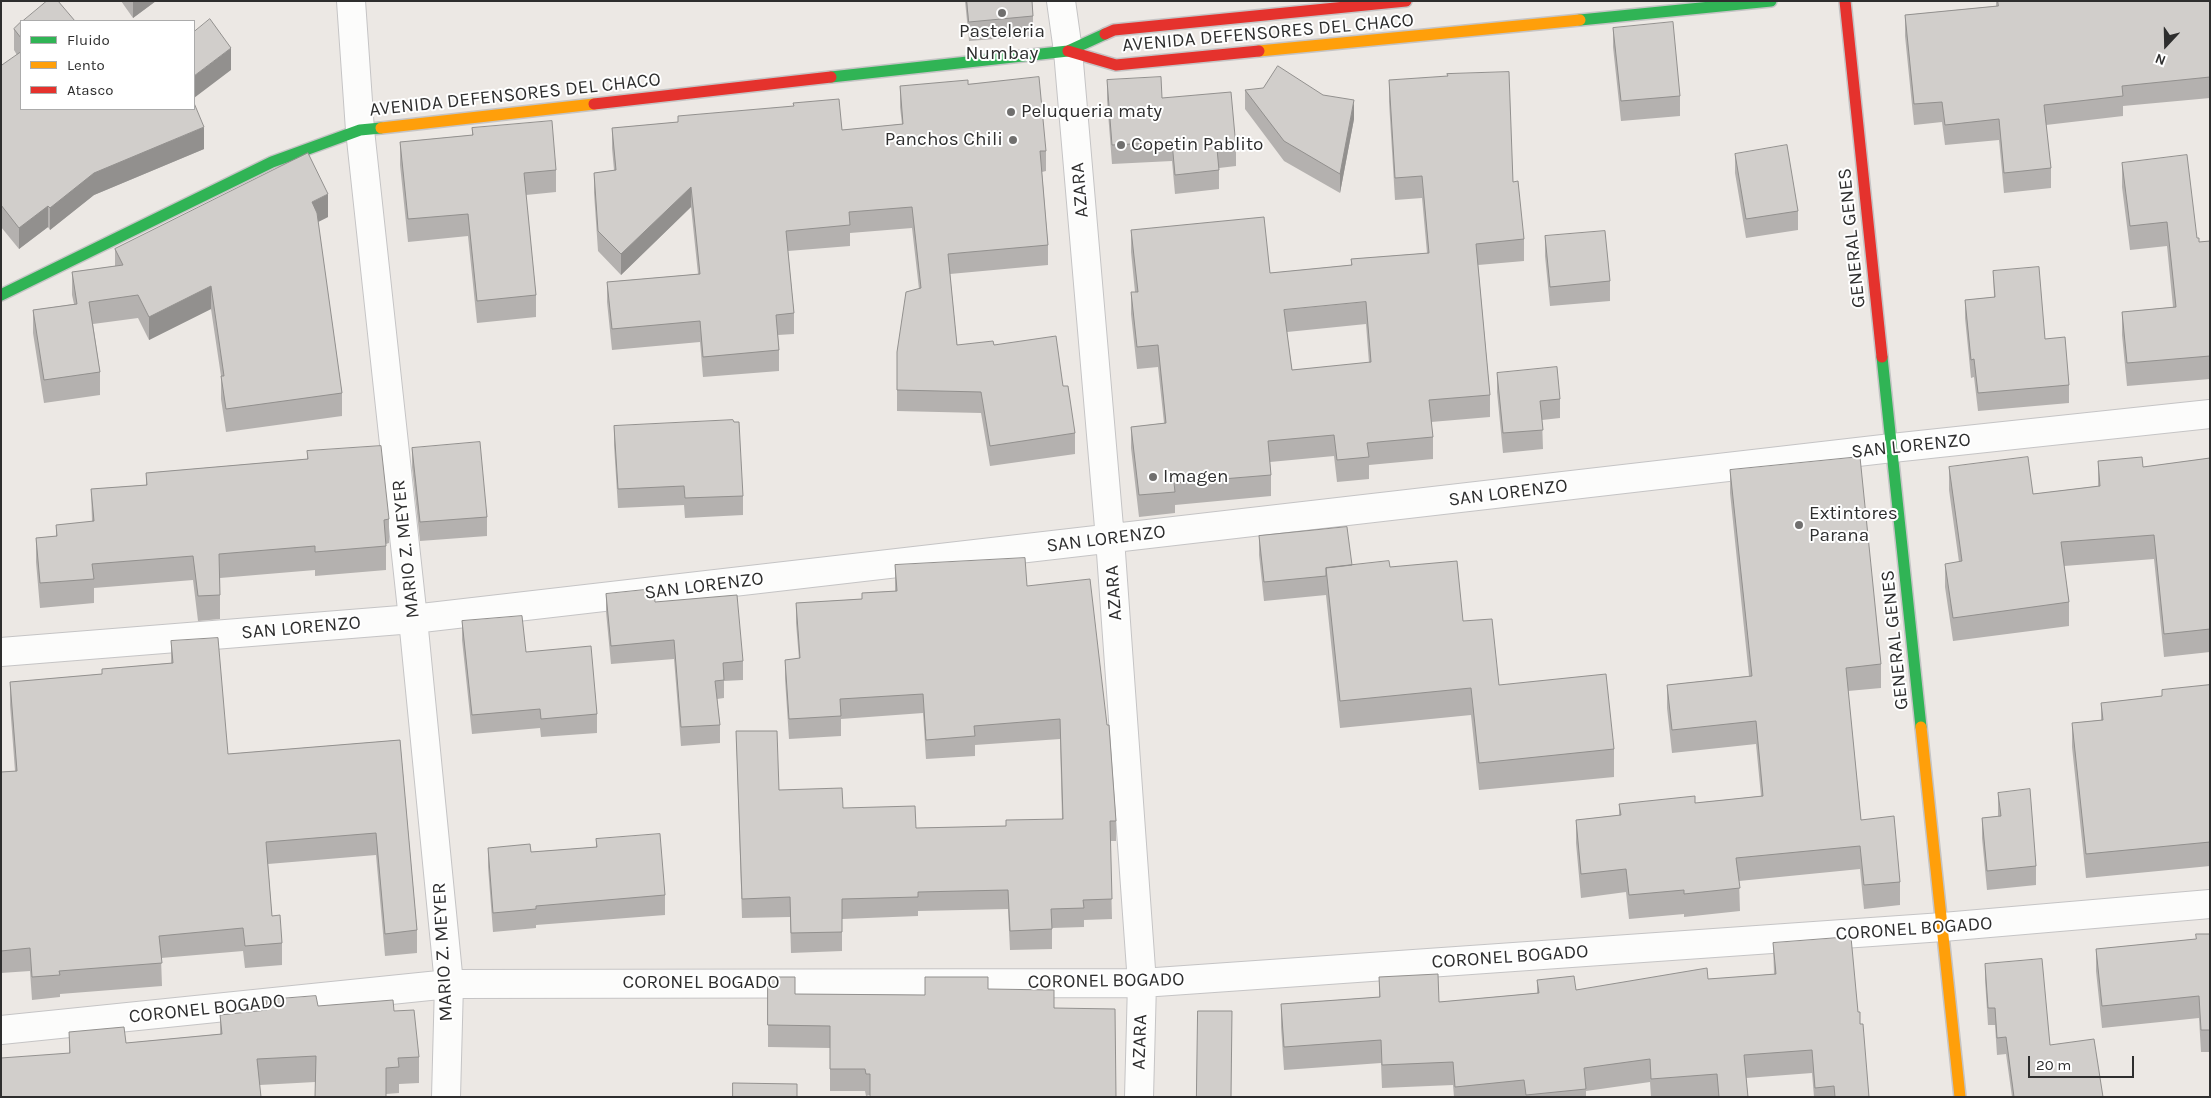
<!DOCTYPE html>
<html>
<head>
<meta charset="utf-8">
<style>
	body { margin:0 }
	#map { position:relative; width:2211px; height:1098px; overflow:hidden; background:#ece8e4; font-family:Karla,sans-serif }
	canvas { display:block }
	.frame { position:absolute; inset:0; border:2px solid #2e2e2e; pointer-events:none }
	.legend { position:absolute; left:20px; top:20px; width:175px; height:90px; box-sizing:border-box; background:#fff; border:1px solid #ababab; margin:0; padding:6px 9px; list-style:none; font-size:15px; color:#2e2e2e }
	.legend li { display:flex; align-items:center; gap:10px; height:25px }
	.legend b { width:25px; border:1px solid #ababab }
	.north { position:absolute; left:2141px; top:20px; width:50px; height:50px; -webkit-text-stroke:4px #fff; paint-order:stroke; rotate:201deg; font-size:14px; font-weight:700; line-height:20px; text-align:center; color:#2e2e2e }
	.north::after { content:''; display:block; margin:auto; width:18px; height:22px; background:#2e2e2e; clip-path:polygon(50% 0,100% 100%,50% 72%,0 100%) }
	.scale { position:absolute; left:2028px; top:1056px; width:106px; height:22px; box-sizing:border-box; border:2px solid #2e2e2e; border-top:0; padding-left:6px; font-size:15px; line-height:18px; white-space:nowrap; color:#2e2e2e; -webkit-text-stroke:4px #fff; paint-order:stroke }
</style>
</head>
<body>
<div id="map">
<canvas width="2211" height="1098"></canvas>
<div class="frame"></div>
<ul class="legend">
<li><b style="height:6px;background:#30b455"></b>Fluido</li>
<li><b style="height:6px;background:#ff9f0a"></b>Lento</li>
<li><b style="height:6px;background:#e5322d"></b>Atasco</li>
</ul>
<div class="north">N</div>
<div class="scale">20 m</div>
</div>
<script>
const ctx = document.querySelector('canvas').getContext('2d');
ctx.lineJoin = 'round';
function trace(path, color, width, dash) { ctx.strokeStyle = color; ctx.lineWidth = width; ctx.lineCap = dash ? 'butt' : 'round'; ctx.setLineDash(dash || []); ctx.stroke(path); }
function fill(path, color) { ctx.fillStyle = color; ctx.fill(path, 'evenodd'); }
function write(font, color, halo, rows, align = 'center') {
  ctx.font = font + ' Karla,sans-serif'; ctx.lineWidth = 4; ctx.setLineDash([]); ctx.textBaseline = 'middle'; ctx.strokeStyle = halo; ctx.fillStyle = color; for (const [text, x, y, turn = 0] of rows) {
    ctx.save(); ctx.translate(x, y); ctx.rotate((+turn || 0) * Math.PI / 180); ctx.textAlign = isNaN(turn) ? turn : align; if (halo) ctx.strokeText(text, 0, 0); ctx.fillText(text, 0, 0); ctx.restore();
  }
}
const street = new Path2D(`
	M351,1L360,130L413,619L449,984L446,1097
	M1061,1L1068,51L1110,539L1142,983L1139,1097
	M1,652L413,619L1892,448L2210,414
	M1,1030L449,984L1142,983L1943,927L2210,904`);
const fast = new Path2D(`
	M1580,20L1771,1
	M831,77L1068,51L1105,34
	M1,295L272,162L360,130L381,128
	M1882,357L1921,727`);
const slow = new Path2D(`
	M1259,51L1580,20
	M381,128L594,104
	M1921,727L1960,1097`);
const jam = new Path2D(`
	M1845,1L1882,357
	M1105,34L1114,30L1406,1
	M1068,51L1116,65L1259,51
	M594,104L831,77`);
const wall = new Path2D(`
	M121,1H156L133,18Z
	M965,1H1032L1033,16V36L969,41Z
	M1996,1H2210V98L2123,106V116L2046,125L2051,168V188L2004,193L1999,140L1945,145L1942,122L1914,125L1905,36V15L1996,6Z
	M21,22V109L204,149L94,195L50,230L48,227L19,249L1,227V66L17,55L14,50V29Z
	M1613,28L1680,96V116L1621,121L1613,47Z
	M1107,80L1162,98L1236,147V166L1219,168V189L1175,194L1172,161L1112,164L1107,100Z
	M1389,80L1513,182L1524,239V261L1478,265L1490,395V417L1431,422L1433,437V459L1369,465V479L1337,482L1334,456L1270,462L1271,475V496L1175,505V513L1139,517L1131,448V427L1164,423L1158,367L1137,369L1131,314V292H1135L1131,252V230L1270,273L1351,265V259L1427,253L1422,198L1395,200L1389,102ZM1366,324L1369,363L1292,370L1287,332Z
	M968,84L1046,151V171L1042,172L1048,245V265L950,274L957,345H994L1063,386L1075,433V454L990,466L981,413L897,411V352L919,289L912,228L850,233V246L788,251L794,313V334L778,335L779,350V371L703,377L700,342L612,350L607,302V282L698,274L691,207L621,275L598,251L594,193V173L614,170L612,148V128L678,122V116L842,130L902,124L900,107V86Z
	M1245,90L1354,119L1340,193L1284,161L1245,109Z
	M472,128L556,170V192L526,195L536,295V317L477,323L468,236L408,242L400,165V142L472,135Z
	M1735,154L1798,211V230L1746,238L1735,173Z
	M2122,163L2197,238L2199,242L2210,241V379L2127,386L2122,335V312L2173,307L2167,246L2130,250L2122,187Z
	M328,217L318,222L342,393V416L226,432L221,399V376L211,309L149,340L138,318L93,324L100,372V395L44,403L33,333V310L74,304L72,295V272L115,266V249Z
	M1545,236L1610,281V301L1550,306L1545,256Z
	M1993,271L2045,339L2069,385V403L1978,411L1974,377L1971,378L1965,318V300L1994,297Z
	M1497,373L1560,399V418L1542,420L1543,449L1503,453L1497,392Z
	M614,426L743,496V515L685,518L684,505L618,508L614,445Z
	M412,448L487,517V536L420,541L412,467Z
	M307,451L389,519V543L386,544V570L315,576V570L220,578V619L198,621L193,580L94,588V603L40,608L36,562V538L56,536V525L92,522L91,489L146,485V473L307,459Z
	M2210,458V652L2164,657L2154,559L2064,566L2069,602V626L1953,641L1945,587V564L1959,562L1949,490V467L2033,494L2098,486V461L2143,467Z
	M1730,470L1881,664V688L1848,691L1861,820L1900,882V905L1864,909L1860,869L1739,881L1740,911L1684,917V914L1629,919L1626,892L1581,898L1576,843V820L1619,815V804L1695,803L1761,796L1756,744L1672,753L1667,708V685L1749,676L1730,493Z
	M1259,536L1352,565L1390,567L1463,621L1499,685L1614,749V777L1479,790L1471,715L1340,728L1326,595L1264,601L1259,555Z
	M895,565L1027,586L1116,821V841H1110L1112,919L1084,920V927L1052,928V949L1010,950L1008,909L918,911V916L842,919V951L791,953L790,917L742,918L736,731L779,790L916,828L1006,826L1062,819L1060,739L975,745V756L926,759L923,713L841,719V736L789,739L785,679V660L799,659L796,623V603L862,599V593L895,591Z
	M606,594L655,602L743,661V680L724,681V698L717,699L720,725V743L681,746L674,659L611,664L606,612Z
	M462,621L526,652L597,714V733L541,737L540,728L472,734L462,640Z
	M171,641L228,754L400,740L417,930V953L385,956L376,855L268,864L272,916L282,943V965L245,968L243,951L161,958L162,986L60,994V997L32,1000L30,971L1,973V772L15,771L10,705V682L102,674V669L171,663Z
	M2210,685V866L2086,878L2072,747V723L2101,720V703L2162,696V690Z
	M1998,793L2036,866V885L1987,890L1982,838V818L1998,816Z
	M596,839L665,895V915L536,925V928L493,932L488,867V848L531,852L596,847Z
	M2210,934V1052H2201L2199,1018L2102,1028L2096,971V949L2196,939Z
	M1773,943L1858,1012L1860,1024L1869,1097H1814L1812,1073L1746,1078L1748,1097H1651L1650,1082L1586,1091V1097H1454L1453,1085L1382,1088L1381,1063L1284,1070L1281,1027V1004L1379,997V977L1439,1002L1537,993V980L1576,990L1774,974Z
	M1985,964L2050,1045L2103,1097H2012L2006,1054L1997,1055L1995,1025H1988L1985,980Z
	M768,977L795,994L925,995L988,977L870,1095L866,1096L865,1091H830V1048L768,1047Z
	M266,1000L318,1006L394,1011L419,1057V1083L399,1084V1093L386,1094L315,1082L260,1085L69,1053V1032L126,1043L220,1034V1015L266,1010Z`);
const shadedWall = new Path2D(`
	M133,1H156L133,18Z
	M231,48V70L194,98V76Z
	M1354,100V119L1340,193V174Z
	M204,127V149L94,195L50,230V208L94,173Z
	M691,187V207L621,275V254Z
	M328,194V217L312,225V202Z
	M48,206V227L19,249V228Z
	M211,286V309L149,340V317Z`);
const building = new Path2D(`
	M47,1H58L75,21H23Z
	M967,1H1032L1033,16L969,22Z
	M1998,1H2210V77L2122,86L2123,96L2044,105L2051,168L2004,173L1999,119L1945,125L1942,102L1914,104L1905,15L1998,6Z
	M210,19L231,48L194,76V32Z
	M21,22V38L14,29Z
	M1673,22L1680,96L1621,101L1613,28Z
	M21,52V109H194V103L204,127L94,173L50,208L48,206L19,228L1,205V66Z
	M1278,66L1323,95L1354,100L1340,174L1284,141L1245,90L1263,88Z
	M1509,72L1513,182L1518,181L1524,239L1476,244L1490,395L1429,400L1433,437L1367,443L1369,457L1337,460L1334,435L1268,441L1271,475L1174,483L1175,492L1139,495L1131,427L1166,423L1158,345L1137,347L1131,292H1138L1131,230L1264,217L1270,273L1352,265L1351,259L1429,253L1422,176L1395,178L1389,80L1448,76L1447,74ZM1366,302L1371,362L1292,370L1284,310Z
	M1039,77L1046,151H1040L1048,245L948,254L957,345L993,341L994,345L1056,336L1063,386H1068L1075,433L990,446L981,392L897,390V352L906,292L921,288L912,207L849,212L850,225L786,231L794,313L776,315L779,350L703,357L700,321L612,329L607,282L700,274L691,187L621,254L598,231L594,173L616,170L612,128L678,122V116L794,106L793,103L839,99L842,130L903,124L900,86L968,80V84Z
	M1161,77L1162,98L1231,92L1236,147L1217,149L1219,170L1175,175L1172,142L1112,145L1107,80Z
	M552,121L556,170L524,173L536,295L477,301L468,214L408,219L400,142L473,135L472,128Z
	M1787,145L1798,211L1746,219L1735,154Z
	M308,153L328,194L312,202L317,213L342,393L226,409L221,376H224L211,286L149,317L138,295L89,302L100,372L44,380L33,310L77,304L72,272L123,265L115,249Z
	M2187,155L2197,238H2199V242L2210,241V356L2127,363L2122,312L2176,307L2167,222L2130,226L2122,163Z
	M1605,231L1610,281L1550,287L1545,236Z
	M2039,267L2045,339L2065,337L2069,385L1978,393L1974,359L1971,360L1965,300L1995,297L1993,271Z
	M1557,367L1560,399L1540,401L1543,430L1503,433L1497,373Z
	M733,420L734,422H739L743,496L685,498L684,486L618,489L614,426Z
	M480,442L487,517L420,522L412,448Z
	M381,446L389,519L384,520L386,546L315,552V546L219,554L220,595L198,596L193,556L92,564L94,579L40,583L36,538L57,536L56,525L94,521L91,489L147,485L146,473L308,459L307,451Z
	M1860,457L1881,664L1846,668L1861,820L1894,816L1900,882L1864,885L1860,846L1736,858L1740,888L1684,894V890L1629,895L1626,869L1581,874L1576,820L1621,815L1619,804L1695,796V803L1763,796L1756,721L1672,730L1667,685L1752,676L1730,470Z
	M2028,457L2033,494L2100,486L2098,461L2142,457L2143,467L2210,458V629L2164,634L2154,535L2061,542L2069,602L1953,618L1945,564L1962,561L1949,467Z
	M1347,527L1352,565L1326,568V576L1264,582L1259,536Z
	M1025,558L1027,586L1090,579L1107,725H1109L1116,821H1110L1112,899L1083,900L1084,908L1051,909L1052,929L1010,931L1008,890L918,892V897L842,899V932L791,933L790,897L742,899L736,731H777L779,790L842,788L843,808L915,806L916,828L1006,826V820L1063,819L1060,719L974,726L975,736L926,740L923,694L840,699L841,716L789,719L785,660L800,658L796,603L862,599V593L897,591L895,565Z
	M1389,561L1390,567L1457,561L1463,621L1492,619L1499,685L1606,674L1614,749L1479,763L1471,688L1340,701L1326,568Z
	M654,589L655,602L737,595L743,661L723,663L724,680L715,681L720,725L681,727L674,640L611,646L606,594Z
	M522,616L526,652L591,646L597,714L541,719L540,709L472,715L462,621Z
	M218,638L228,754L400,740L417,930L385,934L376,833L266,842L272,916L280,915L282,943L245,946L243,928L159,936L162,963L59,971L60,975L32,977L30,948L1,951V772L17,771L10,682L102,674V669L173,663L171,641Z
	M2210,685V842L2086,854L2072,723L2103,720L2101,703L2162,696V690Z
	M2030,789L2036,866L1987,871L1982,818L2001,816L1998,793Z
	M660,834L665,895L536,906V909L493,913L488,848L530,844L531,852L597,847L596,839Z
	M2196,934H2210V1030H2201L2199,996L2102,1006L2096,949L2196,939Z
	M1851,937L1858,1012H1860V1024H1863L1869,1097H1835L1834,1086L1815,1088L1812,1050L1744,1055L1748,1097H1719L1717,1074L1651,1079L1650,1059L1584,1068L1586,1089L1526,1095L1524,1080L1455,1087L1453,1062L1382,1065L1381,1040L1284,1047L1281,1004L1380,997L1379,977L1438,974L1439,1002L1539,993L1537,980L1574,976L1576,990L1707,968L1708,979L1776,974L1773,943Z
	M2042,959L2050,1045L2094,1039L2103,1097H2014L2006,1037L1997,1038L1995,1008H1988L1985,964Z
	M768,977H795V994L925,995V977H988V989L1054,990V1008L1115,1009L1116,1097H870V1074H866L865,1069H830V1026L768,1025Z
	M316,996L318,1006L393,1000L394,1011L414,1010L419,1057L398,1058L399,1067L386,1068V1097H315L316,1056L257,1059L261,1097H1V1058L70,1053L69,1032L124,1027L126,1043L222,1034L220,1015L267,1010L266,1000Z
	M1198,1011H1232L1231,1097H1194H1196Z
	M733,1083L797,1084V1097H733Z`);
const markers = [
	[1002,13,5,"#706f6e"],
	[1011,112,5,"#706f6e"],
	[1013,140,5,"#706f6e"],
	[1121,145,5,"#706f6e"],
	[1153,477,5,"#706f6e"],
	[1799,525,5,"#706f6e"]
];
const poiNames = [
	["Pasteleria",1002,32,"center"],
	["Numbay",1002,54,"center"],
	["Peluqueria maty",1021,112],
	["Panchos Chili",1003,140,"right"],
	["Copetin Pablito",1131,145],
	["Imagen",1163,477],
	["Extintores",1809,514],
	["Parana",1809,536]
];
const streetNames = [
	["AVENIDA DEFENSORES DEL CHACO",1268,33,-5],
	["AVENIDA DEFENSORES DEL CHACO",515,95,-6],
	["AZARA",1080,190,-95],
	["GENERAL GENES",1852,238,-96],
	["SAN LORENZO",1911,446,-6],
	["SAN LORENZO",1508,493,-7],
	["SAN LORENZO",1106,539,-7],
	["MARIO Z. MEYER",406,549,-96],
	["SAN LORENZO",704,586,-7],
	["AZARA",1114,593,-94],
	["SAN LORENZO",301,628,-5],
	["GENERAL GENES",1895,640,-96],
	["CORONEL BOGADO",1914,929,-4],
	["MARIO Z. MEYER",443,952,-93],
	["CORONEL BOGADO",1510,957,-4],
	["CORONEL BOGADO",1106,981,-1],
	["CORONEL BOGADO",701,983],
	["CORONEL BOGADO",207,1009,-6],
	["AZARA",1140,1042,-88]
];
trace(street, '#c5c4c5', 30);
trace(fast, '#c5c4c5', 14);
trace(slow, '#c5c4c5', 14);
trace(jam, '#c5c4c5', 14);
trace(street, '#fcfcfb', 28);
trace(fast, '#30b455', 11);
trace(slow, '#ff9f0a', 11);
trace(jam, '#e5322d', 11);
fill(wall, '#b4b1af');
fill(shadedWall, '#92908e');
fill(building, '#d1cecb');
trace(building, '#92908e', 1);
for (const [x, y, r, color] of markers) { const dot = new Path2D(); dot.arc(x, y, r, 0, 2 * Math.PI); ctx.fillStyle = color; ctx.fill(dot); trace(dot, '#fff', 2); }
write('19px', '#2e2e2e', '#fff', poiNames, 'left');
write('19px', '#2e2e2e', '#fff', streetNames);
</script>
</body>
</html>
